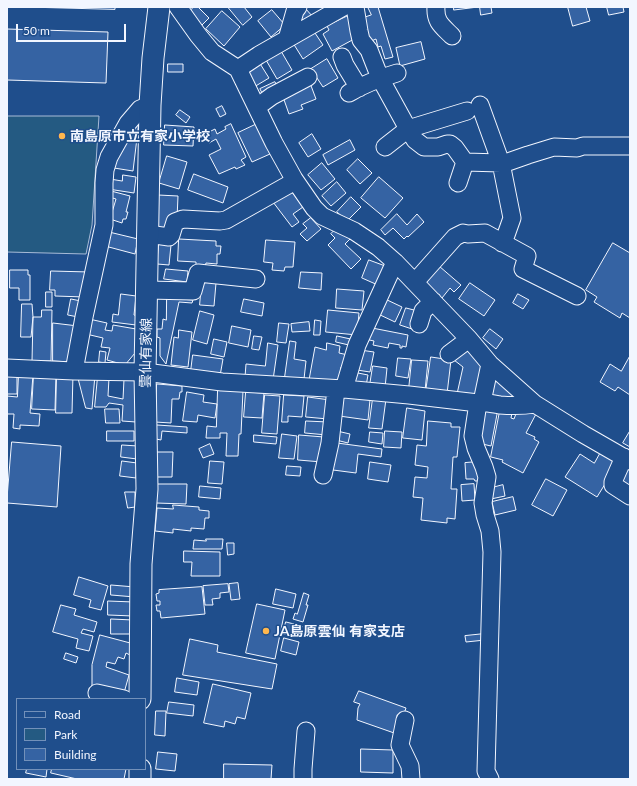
<!DOCTYPE html>
<html>
<head>
<meta charset="utf-8">
<style>
	body { margin:0 }
	#map { position:relative; width:637px; height:786px; overflow:hidden; background:#1f4e8c; font-family:Lato,sans-serif }
	canvas { display:block }
	.frame { position:absolute; inset:0; border:8px solid #f2f6ff; pointer-events:none }
	.legend { position:absolute; left:16px; top:698px; width:130px; height:72px; box-sizing:border-box; background:#1f4e8c; border:1px solid #7391ba; margin:0; padding:5px 7px; list-style:none; font-size:12px; color:#f2f6ff }
	.legend li { display:flex; align-items:center; gap:8px; height:20px }
	.legend b { width:20px; border:1px solid #7391ba }
	.scale { position:absolute; left:16px; top:24px; width:110px; height:18px; box-sizing:border-box; border:2px solid #f2f6ff; border-top:0; padding-left:5px; font-size:12px; line-height:14px; white-space:nowrap; color:#f2f6ff; -webkit-text-stroke:3px #1f4e8c; paint-order:stroke }
</style>
</head>
<body>
<div id="map">
<canvas width="637" height="786"></canvas>
<div class="frame"></div>
<ul class="legend">
<li><b style="height:5px;background:#1f4e8c"></b>Road</li>
<li><b style="height:11px;background:#245a82"></b>Park</li>
<li><b style="height:11px;background:#3563a3"></b>Building</li>
</ul>
<div class="scale">50 m</div>
</div>
<script>
const ctx = document.querySelector('canvas').getContext('2d');
ctx.lineJoin = 'round';
function fill(path, color) { ctx.fillStyle = color; ctx.fill(path, 'evenodd'); }
function trace(path, color, width, dash) { ctx.strokeStyle = color; ctx.lineWidth = width; ctx.lineCap = dash ? 'butt' : 'round'; ctx.setLineDash(dash || []); ctx.stroke(path); }
function write(font, color, halo, rows, align = 'center') {
  ctx.font = font + ' Lato,"Noto Sans JP",sans-serif'; ctx.lineWidth = 3; ctx.setLineDash([]); ctx.textBaseline = 'middle'; ctx.strokeStyle = halo; ctx.fillStyle = color; for (const [text, x, y, turn = 0] of rows) {
    ctx.save(); ctx.translate(x, y); ctx.rotate((+turn || 0) * Math.PI / 180); ctx.textAlign = isNaN(turn) ? turn : align; if (halo) ctx.strokeText(text, 0, 0); ctx.fillText(text, 0, 0); ctx.restore();
  }
}
const green = new Path2D(`
	M7,116H99L92,225L86,254L7,252Z`);
const building = new Path2D(`
	M27,7H115V9Z
	M194,7H198L209,18L201,26L188,13Z
	M228,7H244L252,17L243,25Z
	M368,7H378L393,57L385,59L381,46L378,47L376,39L369,42L362,18L371,15Z
	M454,7H478L454,10Z
	M480,7H491L492,13L481,15Z
	M568,7H586L590,21L573,26Z
	M607,7H623L624,12L609,15Z
	M305,8L313,17L305,23L298,14Z
	M272,10L285,25L271,37L258,21Z
	M222,11L240,27L224,46L206,29Z
	M348,16L355,29L356,38L332,51L323,34L329,30L327,26Z
	M7,29L108,32L106,83L7,80Z
	M313,30L323,45L303,59L293,43Z
	M421,42L425,59L400,66L396,48Z
	M281,51L292,70L277,79L266,60Z
	M327,59L338,78L323,87L311,69Z
	M259,62L269,78L254,87L245,71Z
	M168,64H183V72H168Z
	M275,82L278,88L263,95L260,89Z
	M310,83L316,99L301,105L303,109L289,114L282,94Z
	M222,106L226,114L220,117L216,109Z
	M180,110L190,117L186,123L176,115Z
	M140,113L133,171L114,168L130,124Z
	M231,124L246,157L241,160L245,165L236,169L235,167L219,174L209,155L221,149L216,139L209,143L205,134L215,129L217,134L226,129L225,127Z
	M257,124L270,154L252,162L238,133Z
	M165,125L194,127L193,146L164,145Z
	M312,134L321,149L308,157L299,143Z
	M350,140L355,150L328,165L323,155Z
	M167,156L187,162L179,189L159,183Z
	M358,159L372,173L360,184L347,170Z
	M322,163L335,179L321,190L308,175Z
	M194,174L228,187L223,203L188,190Z
	M123,175L136,177L134,193L108,189L110,179L122,181Z
	M379,177L403,198L385,218L361,198Z
	M337,182L346,193L331,206L322,196Z
	M290,189L303,207L293,214L299,222L292,227L273,202Z
	M111,191L130,196L126,212H128L126,219H123L122,223L110,219L116,199L109,197Z
	M158,195L178,196L177,219L168,232H156Z
	M351,197L361,207L347,221L337,212Z
	M397,214L407,225L417,214L424,222L408,237L407,236L404,239L393,228L385,235L381,230Z
	M311,218L321,229L307,241L300,234L307,228L303,224Z
	M338,227L350,239L345,244L361,259L351,269L328,245L335,238L331,234Z
	M109,232L138,239L135,254L105,246Z
	M179,239L216,241V246H221L220,254H217V264L206,263L205,267L196,266V262L178,261Z
	M266,240L295,242L293,267H285L284,271L272,270L273,263L264,262Z
	M159,243L171,245L169,265L157,264Z
	M613,243L630,253V318L622,313L620,318L594,302L597,297L586,290Z
	M369,260L388,267L380,286L362,278Z
	M439,266L461,285L454,292L450,288L442,298L425,283Z
	M166,269L188,271L187,282L164,279Z
	M10,270H28V275H30V300H19V288H10Z
	M51,271L90,272L85,297L55,296V290H50Z
	M301,272L322,273L321,290L299,288Z
	M202,282L216,283L214,306L200,305Z
	M470,283L495,300L484,316L459,299Z
	M337,289L364,291L362,310L336,308Z
	M46,292H52V307H46Z
	M121,294L136,296L134,315L137,316L136,325L112,322L113,314L118,315Z
	M518,294L529,300L523,309L513,303Z
	M167,298L193,300L192,303L179,302L166,364L160,356V338L157,337V329H162L163,319L166,320Z
	M383,298L402,307L395,322L376,313Z
	M71,299L81,301L78,317L68,315Z
	M244,299L264,303L262,316L241,312Z
	M22,304H32L33,317L31,337H21Z
	M406,308L418,311L412,329L400,325Z
	M42,310H52L51,361H32L33,317H41Z
	M328,310L359,313L357,335L326,332Z
	M200,311L214,315L207,344L193,340Z
	M89,319L107,323L105,330L112,331L113,325L136,329L135,353L125,365L107,360L110,348L101,347L103,338L86,334Z
	M315,320L321,321L320,335H314Z
	M309,322L310,331L292,332L291,324Z
	M53,323L78,326L71,362L53,361Z
	M279,323L289,324L286,343L277,342Z
	M232,326L251,330L248,347L229,343Z
	M367,327L408,335L406,347L402,346V348H400V345L389,343L388,348L373,345L374,341L365,339Z
	M490,329L503,339L496,349L483,338Z
	M179,330L192,332L188,367L171,365L174,337L178,338Z
	M254,336L262,337L259,350L252,349Z
	M337,336L355,340L353,346L336,342Z
	M214,339L227,342L224,357L211,354Z
	M290,341L296,342L294,359L306,361L304,379L285,377Z
	M268,343L278,345L273,380L245,377L246,364L265,366Z
	M327,343L340,346L339,353L348,355L346,368L341,367L339,381L309,380L315,347L326,350Z
	M468,346L486,369L479,399L457,394L463,367L454,360Z
	M360,350L374,352L370,372L357,370Z
	M100,351L106,352L105,363L99,362Z
	M193,355L223,359L220,376L191,371Z
	M630,356V395L618,387L615,391L600,382L610,364L621,371Z
	M431,357L451,360L447,394L426,391Z
	M398,358L411,359L408,378L396,376Z
	M412,360L428,361L425,391L409,389Z
	M373,366L387,368L385,388L370,385Z
	M353,372L368,375L366,386L351,383Z
	M19,373L33,375L30,413L40,414L39,426L20,425V429L13,428L14,414H7V396L17,397Z
	M34,373L56,374L55,410L32,409Z
	M57,373L73,374L72,413H56Z
	M77,373L95,375L92,409L86,408Z
	M7,374H17V394H7Z
	M98,376L109,378L108,396L123,399L124,379L139,381L136,422L122,421L123,405L109,403L106,407H95Z
	M490,377L501,380L517,394L515,403L486,396Z
	M157,384L182,386V392H180L179,399H172L171,423L155,422Z
	M218,389L243,391L241,434H239L238,456H226L227,433H220V438H206L207,426L216,427Z
	M187,392L204,395L203,402L217,404L215,418L198,415L197,422L183,421Z
	M246,392L264,393L262,418L244,417Z
	M265,395L280,396L277,434L262,433Z
	M284,395L304,396L302,417L288,416V422H282Z
	M342,396L370,400L368,420L339,416Z
	M308,397L330,400L328,419L306,417Z
	M373,398L386,399L382,429L369,428Z
	M486,406L498,409L491,446L478,443Z
	M407,408L425,411L422,440L403,438Z
	M105,409H119L120,423H106Z
	M500,411L512,413L511,418L514,419L517,411L536,414L526,433L535,437L534,439L539,442L523,473L502,462L503,460L491,457Z
	M306,421L328,422L327,435L305,433Z
	M428,421L451,423V427H460L457,457H453L451,489H457L455,519L447,518V523L421,520L423,498L413,497L415,477L427,478L428,467L415,465L417,445L426,446Z
	M157,425L187,427V433L162,431L161,440L156,439Z
	M107,431H134V441H107Z
	M337,431L350,434L348,443L336,440Z
	M385,431L402,432L401,448L384,447Z
	M630,431V447L623,443Z
	M370,432L383,433L382,444L369,442Z
	M282,434L297,436L294,459L279,458Z
	M254,435L277,437L276,444L254,442Z
	M299,435L324,437L322,462L298,460Z
	M12,442L61,446L57,507L7,503Z
	M337,443L382,449L381,457L358,454L356,473L333,470Z
	M210,444L214,454L203,458L199,449Z
	M122,445L138,446L137,459L121,457Z
	M155,452H173L172,477H154Z
	M601,452L618,463L597,497L565,477L580,454L594,463Z
	M122,461L137,463L136,478L120,476Z
	M210,461L224,462L222,484L208,483Z
	M370,462L391,465L388,482L368,479Z
	M477,462L479,481H475L474,479H466L465,463Z
	M287,466L301,467L300,476L286,475Z
	M627,466L630,468V490L617,481Z
	M546,479L567,490L553,516L532,505Z
	M156,484H187L186,504L156,503Z
	M474,484L475,500L462,501L461,485Z
	M503,485L505,496L491,499L488,489Z
	M200,486L221,488L220,499L199,497Z
	M125,492H135V507L128,508Z
	M513,497L516,510L495,515L492,502Z
	M173,505L199,507V510L209,511V518H205L204,529L191,528V531L173,529V533L155,531L157,508L173,509Z
	M206,539H223L222,549H193L194,540L206,541Z
	M227,543H234V554L228,555Z
	M184,551L220,552V576H191L192,562H184Z
	M79,577L108,586L101,610L89,607L91,600L74,595Z
	M238,583L240,599L231,600L229,584Z
	M228,584L229,592L220,593V598L212,599L213,605H205L203,586Z
	M111,585L135,587V597L111,595Z
	M202,587L205,614L161,618L160,611H157L156,605H160V601H157L156,594L159,593V590Z
	M276,589L296,594L293,608L273,604Z
	M304,593L309,595L306,605H308L303,622L293,619L295,613L297,614Z
	M108,601L134,602L133,616L108,615Z
	M257,604L285,610L275,659L246,653Z
	M61,605L76,609L74,615L97,622L94,632L83,629L81,633L93,636L89,651L76,648L78,639L53,632Z
	M111,619L133,620V634H111Z
	M286,622L302,626L299,637L283,634Z
	M484,634L485,640L466,642L465,636Z
	M100,635L134,644L132,656L126,653L124,659L118,657L115,664L107,662L106,667L129,675L124,693L92,687V665Z
	M284,638L299,642L296,655L281,651Z
	M190,639L218,645L217,652L277,664L272,689L183,675Z
	M66,653L78,657L76,663L64,659Z
	M177,678L199,682L197,695L175,692Z
	M213,684L251,693L245,719L237,717L235,724L225,721L224,727L204,723Z
	M359,691L406,708L397,734L357,720L358,708L360,704L354,702Z
	M169,702L194,705L193,716L167,713Z
	M156,711H166L165,736L155,735Z
	M361,749L393,750V773L361,772Z
	M158,752L177,754L175,771L156,769Z
	M224,764L272,765L271,779H224Z
	M27,769H47L46,777L26,773Z
	M52,769H126L124,779H77L51,773Z`);
const minor = new Path2D(`
	M178,7L198,35L212,52L238,69L274,143L294,179L314,208L322,216L354,231L378,247L395,262L469,339L490,364L535,404L583,434L630,461
	M355,7L359,31L361,40L369,50L380,78L408,129L415,140L424,147H438L447,144H450L455,148L465,162L501,163L508,162L528,155L554,147L577,148L583,146H630
	M436,7C435,22 442,26 452,36
	M287,39L295,11L298,7
	M342,57L345,65L359,88
	M238,69L259,55L343,7
	M349,93C364,84 380,78 397,73
	M480,105L501,163L512,218L506,235L502,243
	M257,107L272,96L308,77
	M385,147L408,129L467,111
	M458,183L465,162
	M148,234L169,237L171,235L175,222L183,219L220,221L226,220L288,185L294,179
	M415,282L455,237L463,233L468,234L485,233L527,256L523,269L577,296
	M147,290L193,291L198,273L256,279
	M419,324L423,311L433,301
	M449,354L469,339
	M7,368L74,371L145,372L222,382L344,389L409,395L478,403C485,402 493,404 500,405C512,406 523,406 535,404
	M74,371L84,317L104,225V183L105,170L109,157L128,123L140,109L150,105
	M344,389L357,345L395,262
	M482,402L490,364
	M478,403L473,436L476,448L484,467L487,477L483,503L485,515L490,531L492,552L486,771L490,779
	M624,457L613,482V485L630,496
	M323,475L330,443L336,389
	M97,693L124,699
	M405,720L400,745L410,766L411,779
	M303,779V769L306,731`);
const major = new Path2D(`
	M140,699L141,564L147,489L145,372L150,105L153,58L159,7
	M140,779V769`);
const markers = [
	[62,136,4,"#ffb74d"],
	[266,631,4,"#ffb74d"]
];
const poiNames = [
	["南島原市立有家小学校",70,136],
	["JA島原雲仙 有家支店",274,631]
];
const streetNames = [
	["雲仙有家線",146,353,-89]
];
fill(green, '#245a82');
trace(green, '#a8bbd7', 1);
fill(building, '#3563a3');
trace(building, '#f2f6ff', 1);
trace(minor, '#f2f6ff', 19);
trace(major, '#f2f6ff', 23);
trace(minor, '#1f4e8c', 17);
trace(major, '#1f4e8c', 21);
for (const [x, y, r, color] of markers) { const dot = new Path2D(); dot.arc(x, y, r, 0, 2 * Math.PI); ctx.fillStyle = color; ctx.fill(dot); trace(dot, '#1f4e8c', 1.5); }
write('bold 14px', '#f2f6ff', '#1f4e8c', poiNames, 'left');
write('14px', '#f2f6ff', '#1f4e8c', streetNames);
</script>
</body>
</html>
